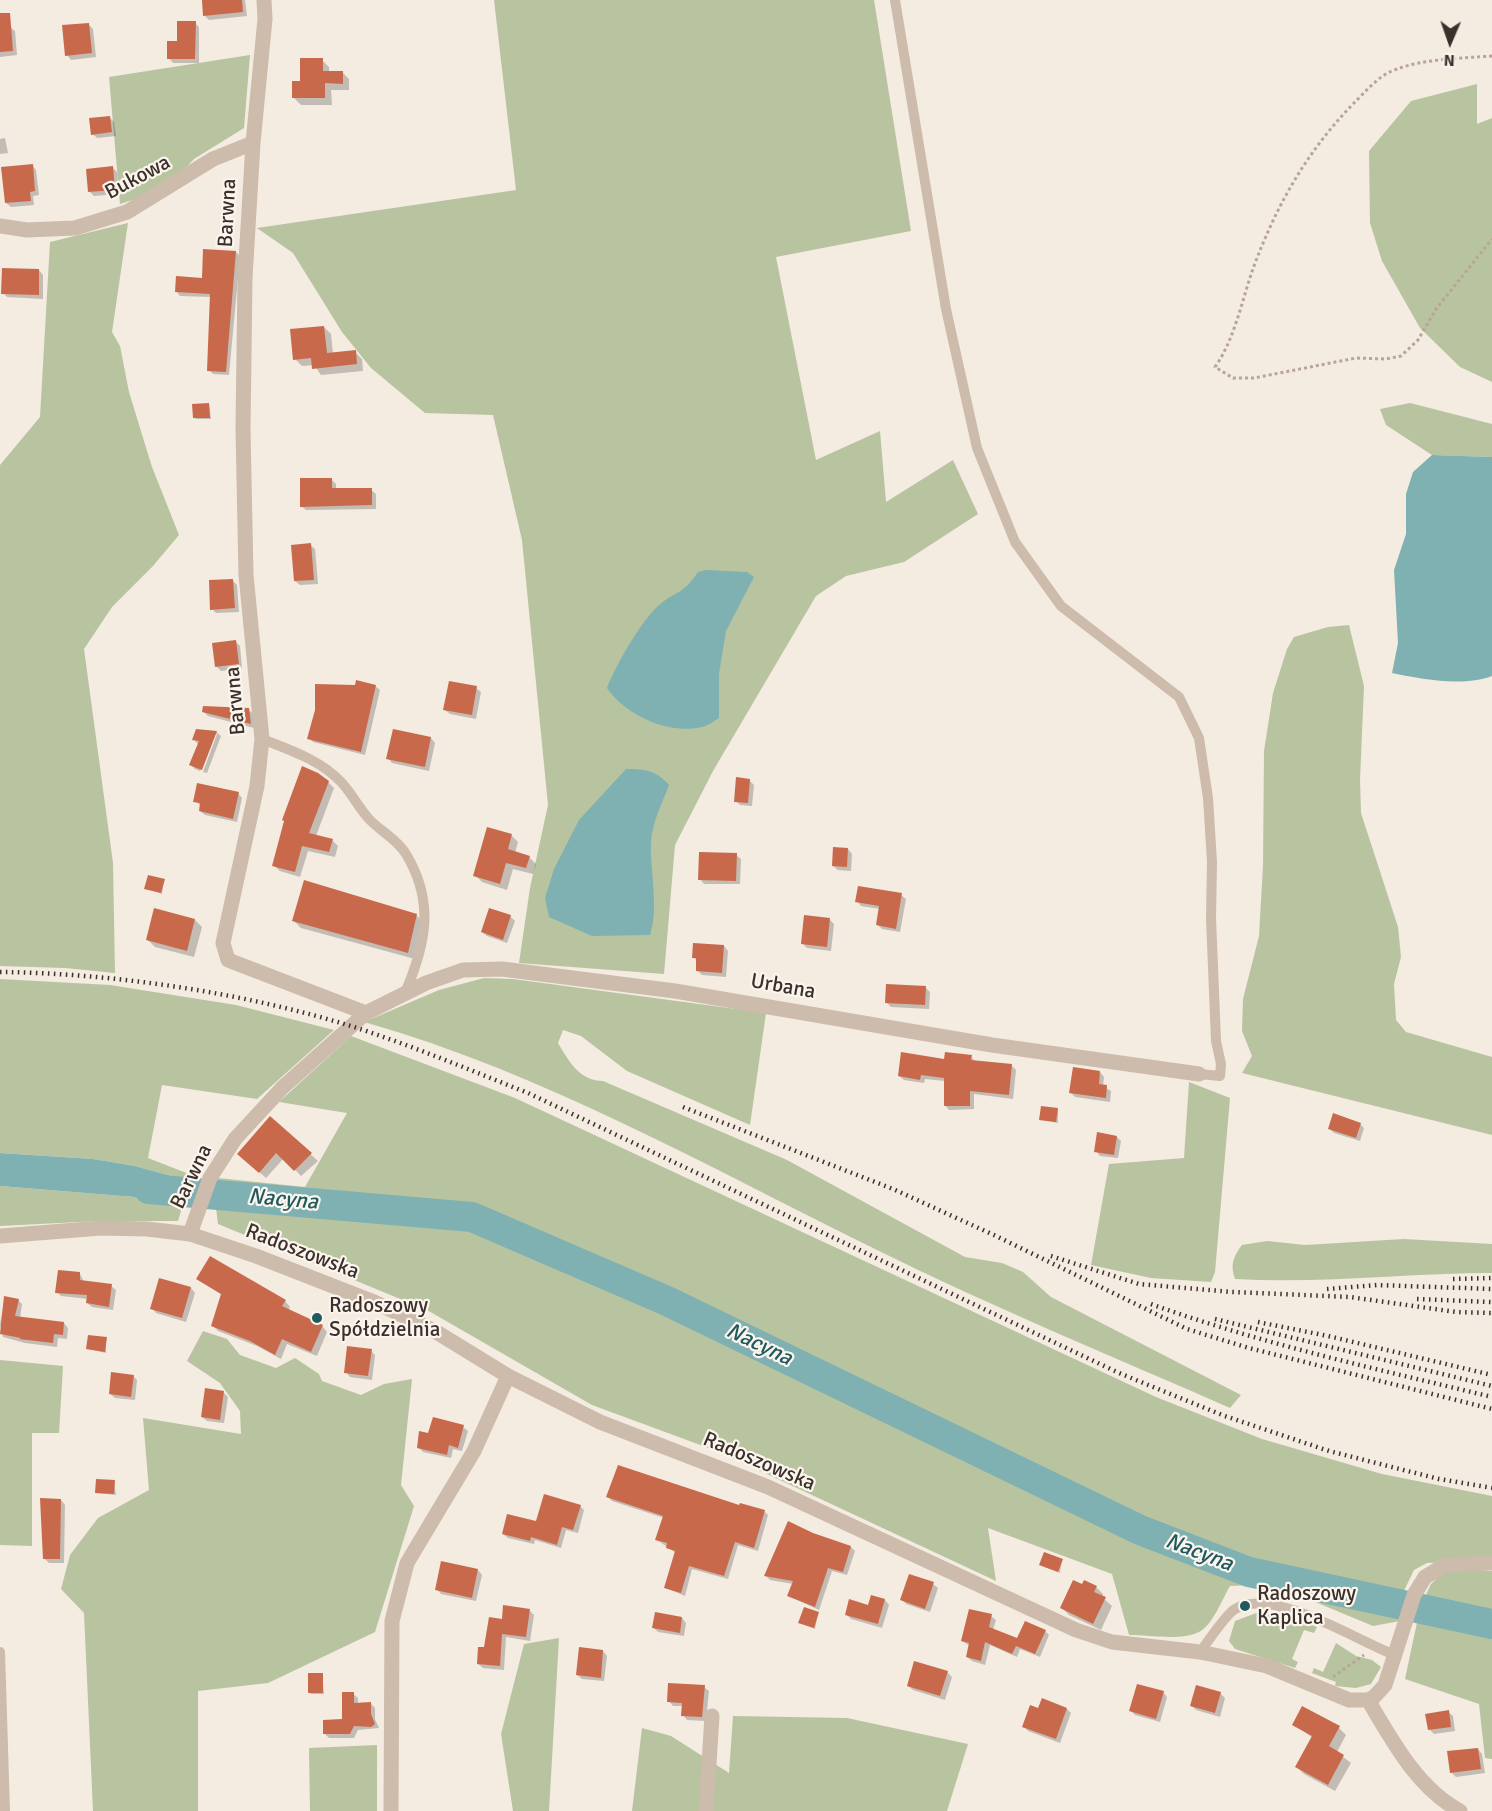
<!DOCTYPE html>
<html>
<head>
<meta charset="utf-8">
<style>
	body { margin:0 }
	#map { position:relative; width:1492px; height:1811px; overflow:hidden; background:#f4ebe1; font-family:Signika,sans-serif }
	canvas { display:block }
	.north { position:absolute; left:1420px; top:12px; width:60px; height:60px; -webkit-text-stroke:4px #fbf5ee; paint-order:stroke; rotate:182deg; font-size:16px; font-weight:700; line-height:24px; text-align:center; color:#3b302b }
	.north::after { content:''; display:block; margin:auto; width:21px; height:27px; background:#3b302b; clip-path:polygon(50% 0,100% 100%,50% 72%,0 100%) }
</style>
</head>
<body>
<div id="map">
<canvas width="1492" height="1811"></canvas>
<div class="north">N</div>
</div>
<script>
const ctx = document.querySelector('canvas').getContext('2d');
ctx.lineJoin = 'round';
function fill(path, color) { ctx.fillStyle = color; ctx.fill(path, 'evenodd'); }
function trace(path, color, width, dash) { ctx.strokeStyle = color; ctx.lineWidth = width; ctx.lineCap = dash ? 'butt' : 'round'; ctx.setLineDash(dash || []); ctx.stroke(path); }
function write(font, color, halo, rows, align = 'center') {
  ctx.font = font + ' Signika,sans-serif'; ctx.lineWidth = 4.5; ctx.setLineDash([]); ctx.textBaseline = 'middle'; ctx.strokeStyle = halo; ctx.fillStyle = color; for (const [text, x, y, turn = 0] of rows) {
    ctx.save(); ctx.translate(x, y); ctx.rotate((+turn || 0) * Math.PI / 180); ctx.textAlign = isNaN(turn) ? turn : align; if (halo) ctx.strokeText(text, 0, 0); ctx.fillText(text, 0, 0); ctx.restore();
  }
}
const green = new Path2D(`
	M494,0H874L911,231L776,257L816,460L880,431L886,502L953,460L978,514L904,562L846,576L816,596L713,771L675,845L664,974L519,963L530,888L548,805L522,540L493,415L425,413L371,368L342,332L293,253L257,228L516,190Z
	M250,55L244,128L194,159L178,176L153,193L120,204L109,77Z
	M1477,84V124L1492,118V382L1460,367L1420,328L1382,261L1370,223L1369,151L1411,101Z
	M128,223L112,332L120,346L129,392L152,467L179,535L153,566L112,607L84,649L113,863L115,973L65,968L0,966V465L40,417L50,242Z
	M1410,403L1492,424V457L1432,455L1386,425L1380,409Z
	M1349,625L1364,686L1360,780L1361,813L1398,927L1401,957L1394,984L1396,1020L1406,1032L1492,1057V1135L1242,1073L1252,1056L1242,1031L1243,999L1259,936L1263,865L1264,751L1273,693L1287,649L1294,637L1328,627Z
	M484,978L513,979L766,1013L750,1125L627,1071L581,1036L563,1030L558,1043C569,1061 579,1081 603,1081L787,1160L965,1257L1002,1263L1023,1272L1051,1297L1241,1395L1230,1408C1112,1356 992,1307 877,1250C710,1168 544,1073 364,1022L439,990Z
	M0,979L110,985L236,1005L334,1030L257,1099L162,1085L148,1158L189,1174L200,1175L193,1182L135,1166L93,1159L0,1153Z
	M351,1036L515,1098L1156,1397L1262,1439L1382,1474L1492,1496V1560L1427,1563L1414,1570L1401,1597L1250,1568L974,1443L666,1294L474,1212L218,1191V1178L305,1187L347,1113L279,1102Z
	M1189,1082L1230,1098L1215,1272L1211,1282L1151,1278L1091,1265L1109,1164L1184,1158Z
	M0,1186L184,1201L178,1221H99L0,1226Z
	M215,1200L470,1223L664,1304L1130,1534L1247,1574L1403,1608L1400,1621L1373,1626L1308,1599L1251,1585L1230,1586C1222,1599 1213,1625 1199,1632C1180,1641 1150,1635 1129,1635L1112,1574L988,1528L996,1581L722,1453L592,1405L427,1310L218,1224Z
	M1404,1239L1492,1244V1273C1406,1273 1321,1284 1235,1279C1230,1265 1233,1257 1242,1245L1267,1241L1305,1245Z
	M203,1331L227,1339L240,1355L276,1368L295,1358L319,1374L322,1381L361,1395L384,1384L412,1379L401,1485L414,1506L375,1632L268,1683L198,1691V1811H93L84,1613L61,1589L70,1555L98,1518L149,1490L143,1418L241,1434L240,1411L220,1383L187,1361Z
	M0,1360L63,1366L59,1433H32V1546L0,1545Z
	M1445,1570L1492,1571V1617L1423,1601L1431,1584Z
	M1259,1612L1297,1619L1317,1627L1314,1633L1304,1630L1292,1659L1298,1662L1295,1668L1235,1649L1229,1641L1235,1621Z
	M1419,1613L1492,1628V1759L1485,1758L1479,1704L1405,1679Z
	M559,1638L549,1811H513L501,1734L524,1644Z
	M1336,1643L1356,1656L1372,1660L1381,1667L1371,1684L1356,1688L1335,1686L1336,1682L1312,1673L1314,1668L1323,1672Z
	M733,1716L847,1718L968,1744L947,1811H632L642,1728L671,1736L729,1773Z
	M377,1745V1811H310L309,1748Z`);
const water = new Path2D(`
	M1432,455L1492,457V676C1463,687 1421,679 1392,673L1398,643L1394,570L1406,534V494L1413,472Z
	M706,570L747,572L754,577L726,631L719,674V718C714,721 708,726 702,727C669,735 625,715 607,688C616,665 641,621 659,605C677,590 683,595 698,572Z
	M626,769C645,769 656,770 669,785C662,804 652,822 651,843C650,872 659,908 650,935L592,936L549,917L545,898L554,869L579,820Z
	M0,1153L93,1159L135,1166L193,1182L184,1201L0,1186Z`);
const shadow = new Path2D(`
	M203,0H245L247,16L209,20L205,16Z
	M195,23L199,27V63H173L169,58Z
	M88,24L93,29L96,57L71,60L67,55Z
	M10,27L15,31L17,55L0,57V28Z
	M322,60L329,67V72H342L349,79V90H331L332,105H301L294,98L302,83Z
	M110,118L114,122L116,136L97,138L93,134Z
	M5,138L8,153L0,154V139Z
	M32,165L36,170L39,195L33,196L34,205L11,207L6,203Z
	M112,167L117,172L119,194L94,196L90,192Z
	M236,252L240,256L229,375L213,374L209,370L211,297L180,296L176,291L203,280Z
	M39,270L43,275V299L7,297L3,293Z
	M324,327L331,334L333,354L355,352L362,359L363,371L321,375L314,365L302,366L295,359Z
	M209,404L211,419H196L195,418Z
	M331,479L336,484V490H371L376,494V509L306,510L301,506Z
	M310,545L315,549L318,584L300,585L295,581Z
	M233,581L237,585L239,612L216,613L212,609Z
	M235,641L240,646L242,668L221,671L216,666Z
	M375,686L380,690L365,755L313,742L309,738Z
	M476,688L481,692L476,719L450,714L445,710Z
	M249,710L253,714L254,728L208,716L204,712Z
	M394,730L431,738L435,743L429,771L392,763L388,758Z
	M216,732L221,736L207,773L203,772L217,734H214L200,771L195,769L191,765L199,745L194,740Z
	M749,780L754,785L752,806L740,805L736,801Z
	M328,782L334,788L316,836L332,840L338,846L335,857L308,851L300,877L280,871L274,866Z
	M238,793L242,798L237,822L205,815L200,811L201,806L195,801Z
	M511,835L518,842L515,853L529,857L536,864L533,874L513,869L507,890L482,882L475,875Z
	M848,849L852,854L851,871L838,870L833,866Z
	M736,855L741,859L740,884H704L700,879Z
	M164,880L162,894L146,888Z
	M901,895L906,899L900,932L882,929L878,925L880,909L861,906L857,901Z
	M416,915L423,922L415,959L301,928L294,921Z
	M510,916L515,921L507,943L487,936L482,932Z
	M829,919L834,924L831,951L807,948L803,944Z
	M195,920L202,927L194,957L155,947L148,940Z
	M724,946L728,951L726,977L702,975L697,970L698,961L693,957Z
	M926,988L930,992L929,1009L891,1007L887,1003Z
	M971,1057L975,1061L1012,1066L1016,1070L1013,1099L974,1094V1109L949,1110L945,1105V1081L925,1079L924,1083L904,1080L899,1076L946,1060Z
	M1100,1072L1104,1077L1103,1086L1111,1091L1110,1102L1075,1097L1071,1093Z
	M1058,1110V1123L1041,1120Z
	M270,1118L318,1161L301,1176L284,1158L266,1178L246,1160Z
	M1360,1124L1364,1128L1360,1141L1334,1133L1329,1128Z
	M1117,1137L1121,1141L1118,1158L1100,1156L1096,1151Z
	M80,1274L84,1282L111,1286L116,1290L113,1310L92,1307L87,1303L88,1299L61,1296L57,1292Z
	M160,1279L191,1288L195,1293L186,1322L156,1313L152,1308Z
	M198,1279L285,1301L290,1307L288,1311L322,1326L327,1332L317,1356L287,1344L281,1359L257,1346L218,1331L213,1326L222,1295Z
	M5,1297L18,1300L22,1304L20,1318L64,1323L68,1328L67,1339L58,1338L57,1347L25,1343L3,1337L0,1324Z
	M106,1338V1353L88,1349Z
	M371,1351L375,1355L372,1380L350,1377L346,1372Z
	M133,1376L137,1380L135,1400L115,1398L110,1394Z
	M223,1392L228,1397L224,1423L207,1421L202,1417Z
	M463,1427L468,1431L462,1451L453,1449L451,1458L423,1452L419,1448L429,1435Z
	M114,1481L116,1495L96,1493Z
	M608,1497L740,1507L764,1511L768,1515L758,1551L738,1545L728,1579L692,1569L685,1596L666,1588L676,1553L657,1540L664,1518L612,1501Z
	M41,1499L61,1500L65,1505L64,1563H49L44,1558Z
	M580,1506L584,1510L578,1533L566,1530L561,1548L535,1540L534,1544L508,1538L503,1534Z
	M812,1534L851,1547L855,1551L847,1575L832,1571L819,1610L789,1596L793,1584L770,1580L766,1576Z
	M1062,1560L1060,1573L1040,1565Z
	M478,1570L482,1575L476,1601L441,1594L437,1589Z
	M933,1584L938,1588L930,1612L906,1604L902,1599Z
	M1082,1586L1096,1587L1103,1594L1102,1597L1112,1606L1101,1630L1069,1615L1062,1608Z
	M872,1597L885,1600L889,1605L882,1628L851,1619L846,1614L869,1606Z
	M530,1611L534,1615L530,1641L506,1637L504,1670L483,1668L478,1664L503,1621Z
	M818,1613L815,1629L800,1623Z
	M991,1616L996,1620L993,1630L1018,1640L1045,1631L1049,1635L1040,1657L1020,1649L1017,1657L990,1645L985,1665L972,1661L967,1657L970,1646L962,1641Z
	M682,1618L686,1623L684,1636L658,1632L654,1628Z
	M603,1651L607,1656L604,1681L582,1679L577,1675Z
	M947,1672L952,1677L945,1700L913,1690L908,1686Z
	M322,1675L324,1694H311L310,1693Z
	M704,1687L709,1691L706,1721L687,1720L683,1715L684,1706H673L669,1701Z
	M1163,1692L1167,1697L1160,1722L1135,1715L1131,1711Z
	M1220,1693L1225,1698L1220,1717L1196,1710L1192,1706Z
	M353,1694L358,1698V1704H371L375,1708V1719L379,1728L358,1730L354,1738H329L325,1734L343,1721Z
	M1067,1709L1071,1713L1060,1743L1028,1731L1024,1726L1039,1710Z
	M1448,1712L1453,1716L1455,1731L1434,1734L1429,1729Z
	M1293,1724L1339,1728L1346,1735L1337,1752L1351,1763L1335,1791L1304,1774L1297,1767L1313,1738Z
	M1478,1749L1482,1754L1485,1773L1456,1777L1451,1772Z`);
const river = new Path2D(`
	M149,1189L472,1217L667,1301L1140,1530L1249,1572L1492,1624`);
const building = new Path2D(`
	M202,0H242L243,12L203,16Z
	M0,13H10L13,51L0,52Z
	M177,21H196L195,59H167V41H177Z
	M89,23L92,53L65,56L62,25Z
	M300,58H323V71H343V84L325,83V98H292V81H300Z
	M110,116L112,132L91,135L89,118Z
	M33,164L35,191L30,192L31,201L5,203L1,167Z
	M113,166L115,190L88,192L86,169Z
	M203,249L236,251L226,372L207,371L210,294L175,292L176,276L202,278Z
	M2,268L39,269V295L1,294Z
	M324,326L327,353L356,350L357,364L312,369L311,358L293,360L290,329Z
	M209,403L210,418H193L192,404Z
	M300,478H332V488H372V505L300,507Z
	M311,543L314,580L294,581L291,545Z
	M233,579L235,608L210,610L209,580Z
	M236,640L239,664L215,667L212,643Z
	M356,680L376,685L361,752L307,739L315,710V684L355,685Z
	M449,681L477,686L472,715L443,710Z
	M203,706L249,708L251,724L202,712Z
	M196,729L217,731L202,770L189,765L199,741L192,740Z
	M393,729L431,737L425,767L386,759Z
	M302,766L318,773L329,781L309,833L333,839L329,852L302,846L295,872L272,866L284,821L282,820Z
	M736,777L750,779L748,803L734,802Z
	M197,783L239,792L233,819L199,811L200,803L193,802Z
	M487,827L512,834L508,849L530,856L526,868L506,863L500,884L473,876Z
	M833,847L848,848L847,867L832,866Z
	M699,852L737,853L736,881L698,880Z
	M148,875L165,879L161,893L144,889Z
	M304,880L417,914L408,953L292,921Z
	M858,886L902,893L896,929L876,925L879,906L855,902Z
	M154,908L195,919L187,951L146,940Z
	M489,908L511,915L503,940L481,932Z
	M804,915L830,918L827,947L801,944Z
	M693,943L724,945L722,973L696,971V958H692Z
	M886,984L926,986L925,1005L885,1003Z
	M901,1052L944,1059L945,1052L972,1055L971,1060L1012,1064L1009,1095L970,1091V1106H944V1078L921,1075L920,1080L898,1076Z
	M1073,1067L1100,1071L1099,1084L1107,1085L1106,1098L1069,1093Z
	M1041,1106L1058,1108L1056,1122L1039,1120Z
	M1333,1113L1361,1123L1356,1138L1328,1129Z
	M270,1116L312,1153L294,1171L276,1153L259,1173L237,1154Z
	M1097,1132L1117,1136L1114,1155L1094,1152Z
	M210,1256L286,1300L282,1306L323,1325L311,1352L282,1339L275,1355L250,1341L211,1326L221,1294L196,1279Z
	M58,1270L80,1272V1280L112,1284L109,1307L86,1303L87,1295L55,1293Z
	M159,1278L191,1287L182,1318L150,1309Z
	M4,1296L19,1299L15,1316L64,1322L63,1335L54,1334L53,1343L19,1339L21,1338L0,1334Z
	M88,1335L107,1337L105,1352L86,1349Z
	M347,1346L372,1349L368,1376L344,1373Z
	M111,1372L134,1375L131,1397L109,1394Z
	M205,1388L224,1391L220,1420L201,1417Z
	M433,1417L464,1425L458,1448L449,1445L447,1455L417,1448L419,1431L428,1433Z
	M618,1465L739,1505L740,1503L765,1510L754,1548L735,1542L724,1576L689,1566L681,1593L664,1588L675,1551L666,1548L667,1543L655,1540L663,1516L606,1497Z
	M96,1479L115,1480L114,1494L95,1493Z
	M544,1494L581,1505L573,1530L562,1527L557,1545L531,1537L530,1541L502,1534L507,1514L536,1521Z
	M40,1498L61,1499L60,1559H43Z
	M788,1521L813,1533L851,1546L843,1572L828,1568L815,1607L787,1596L793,1581L764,1576Z
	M1044,1552L1063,1559L1058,1572L1039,1565Z
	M441,1561L478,1569L472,1598L435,1590Z
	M909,1574L934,1582L925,1609L900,1600Z
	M1073,1580L1082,1584L1084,1580L1097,1586L1094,1592L1106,1597L1093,1624L1060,1608Z
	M871,1595L885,1599L878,1624L845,1615L849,1599L868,1605Z
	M503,1605L530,1609L526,1637L502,1634L500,1666L477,1664L478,1647H484L489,1617L502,1619Z
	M804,1607L819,1612L814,1628L798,1623Z
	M969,1609L992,1614L989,1627L1017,1638L1025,1621L1046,1630L1035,1654L1016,1646L1012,1654L985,1642L981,1661L966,1657L969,1643L961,1641Z
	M655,1612L682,1617L680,1633L652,1628Z
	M579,1647L603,1650L601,1678L576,1675Z
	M914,1661L948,1671L940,1696L907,1686Z
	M308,1673H323V1693H308Z
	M668,1683L705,1685L702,1717L681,1716L682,1703L667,1702Z
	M1137,1684L1164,1691L1156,1719L1129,1711Z
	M1196,1685L1221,1692L1215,1713L1190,1706Z
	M342,1692H354V1703L371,1702V1714L375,1724L371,1727L354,1726L350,1734H323V1720L342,1719Z
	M1042,1698L1067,1708L1056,1739L1022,1727L1030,1705L1038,1708Z
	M1302,1706L1340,1726L1329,1746L1344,1755L1328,1785L1295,1767L1312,1736L1292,1725Z
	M1449,1710L1451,1727L1428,1730L1425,1714Z
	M1478,1748L1481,1769L1450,1773L1447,1751Z`);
const path = new Path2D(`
	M1492,56C1464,58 1423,59 1397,69C1380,74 1366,91 1354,103C1308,150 1277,204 1254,266C1242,299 1235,339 1215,367L1233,378H1254L1356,358L1386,359L1401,356L1418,340L1436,309L1492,239
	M1333,1677L1364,1655`);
const service = new Path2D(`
	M895,0L946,309L977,448L1015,542L1061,606L1179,697L1199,738L1208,798L1212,862L1211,918L1216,1041L1221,1064L1220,1076L1199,1074
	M262,739C290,750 321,760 342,783C352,794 359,808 369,819C380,831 397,839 406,854C435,902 426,944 405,993
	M0,1652L5,1811
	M1200,1652C1208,1642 1225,1615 1235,1609C1273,1586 1357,1641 1395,1655`);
const minor = new Path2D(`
	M264,0L265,19L253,143L245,278L243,429L246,575L262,739L257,786L223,943L228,960L366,1013
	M0,226L27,230L75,228L127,212L213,159L253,143
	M190,1234L210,1178L235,1139L283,1087L366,1013L426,983L463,970L502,969L675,991L992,1045L1199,1074
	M1368,1700L1374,1697L1385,1685L1414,1595L1425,1577L1445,1565L1492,1563
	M391,1811L392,1621L407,1563L474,1451L508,1376
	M706,1811L712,1716`);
const tertiary = new Path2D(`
	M0,1236L101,1228L147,1229L190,1234L256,1256L374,1302L412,1320L438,1333L508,1376L600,1422L768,1487L1076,1630L1112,1642L1200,1652L1267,1666L1349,1700H1368C1392,1740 1417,1788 1460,1811`);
const rail = new Path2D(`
	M0,972C113,973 246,993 354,1027C413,1046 470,1070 528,1093L1119,1373L1222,1415L1329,1451L1439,1479L1492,1488
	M683,1107L893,1189L996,1236L1187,1329L1249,1348L1492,1409
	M1051,1256L1139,1284L1232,1292L1350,1297L1456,1312L1492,1313
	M1453,1279L1492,1278
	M1327,1289L1377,1285L1492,1289
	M1417,1299L1492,1302
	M1151,1304C1262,1344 1377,1369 1492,1397
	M1215,1319L1492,1386
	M1258,1322L1328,1336L1492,1375`);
const markers = [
	[317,1318,6,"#1f5a5e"],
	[1245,1606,6,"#1f5a5e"]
];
const streetNames = [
	["Bukowa",138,178,-28],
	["Barwna",228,213,-87],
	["Barwna",236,701,-95],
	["Urbana",783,987,10],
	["Barwna",192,1177,-64],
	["Radoszowska",302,1252,21],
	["Radoszowska",759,1462,23]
];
const poiNames = [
	["Radoszowy",329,1306],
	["Spółdzielnia",329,1330],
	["Radoszowy",1257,1594],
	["Kaplica",1257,1618]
];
const waterNames = [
	["Nacyna",283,1200,5],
	["Nacyna",759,1345,26],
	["Nacyna",1199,1553,21]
];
fill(green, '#b8c4a0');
fill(water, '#7fb0b2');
fill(shadow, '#0003');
trace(river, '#7fb0b2', 30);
fill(building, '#c8694b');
trace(path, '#b9a596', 3, [3, 3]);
trace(service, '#cdbbac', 10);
trace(minor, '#cdbbac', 15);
trace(tertiary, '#cdbbac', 15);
trace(rail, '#3b302b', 4.5, [1.5, 4.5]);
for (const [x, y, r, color] of markers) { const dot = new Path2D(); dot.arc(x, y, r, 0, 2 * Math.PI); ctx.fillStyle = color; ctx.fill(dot); trace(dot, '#fbf5ee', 2); }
write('21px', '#3b302b', '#fbf5ee', streetNames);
write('21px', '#3b302b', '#fbf5ee', poiNames, 'left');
write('italic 22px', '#1f5a5e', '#fbf5ee', waterNames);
</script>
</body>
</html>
